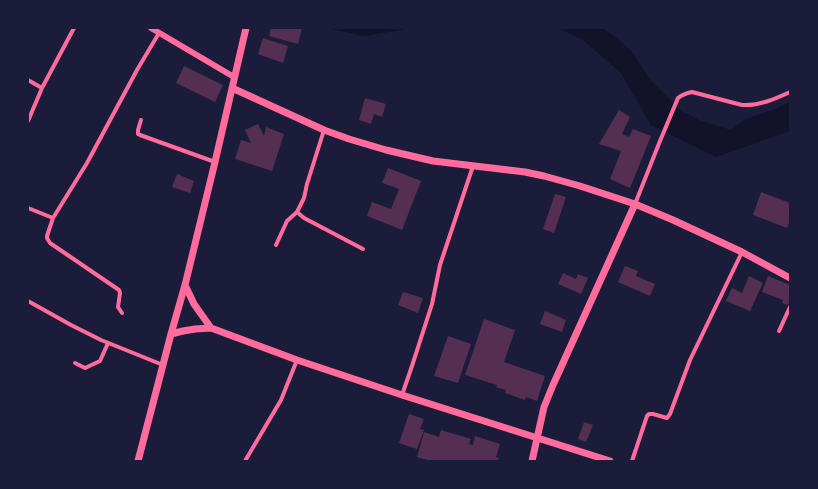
<!DOCTYPE html>
<html>
<head>
<meta charset="utf-8">
<style>
	body { margin:0 }
	#map { position:relative; width:818px; height:489px; overflow:hidden; background:#1b1b3a; font-family:Figtree,sans-serif }
	canvas { display:block }
	.frame { position:absolute; inset:0; border:29px solid #1b1b3a; pointer-events:none }
</style>
</head>
<body>
<div id="map">
<canvas width="818" height="489"></canvas>
<div class="frame"></div>
</div>
<script>
const ctx = document.querySelector('canvas').getContext('2d');
ctx.lineJoin = 'round';
function fill(path, color) { ctx.fillStyle = color; ctx.fill(path, 'evenodd'); }
function trace(path, color, width, dash) { ctx.strokeStyle = color; ctx.lineWidth = width; ctx.lineCap = dash ? 'butt' : 'round'; ctx.setLineDash(dash || []); ctx.stroke(path); }
const water = new Path2D(`
	M327,28H406L401,30L364,36Z
	M558,28H603L617,38L633,53L649,78L681,111L701,121L731,130L746,119L775,109L790,102V131L716,157L651,125L621,73L583,40Z`);
const building = new Path2D(`
	M271,28H302L298,44L269,36Z
	M263,38L288,46L283,63L258,54Z
	M184,66L223,85L215,102L176,83Z
	M365,98L386,104L382,117L374,114L371,124L359,120Z
	M619,110L630,117L622,134L629,137L633,129L651,136L630,188L610,179L621,151L599,144Z
	M258,124L264,136L266,127L284,134L272,171L235,159L241,140L251,143L245,130Z
	M388,168L421,181L402,230L367,216L372,202L391,209L399,189L382,183Z
	M177,174L194,181L190,193L172,187Z
	M761,192L790,203V220L787,228L753,215Z
	M555,194L566,197L554,233L543,229Z
	M625,266L638,271L636,276L655,284L650,296L618,282Z
	M563,273L576,279L578,274L588,278L581,294L558,284Z
	M749,276L763,283L750,311L726,301L732,288L742,293Z
	M768,276L790,285V300L788,305L782,303L783,300L762,292Z
	M403,292L423,298L418,313L398,305Z
	M545,311L566,320L562,332L540,324Z
	M484,319L515,330L504,362L545,376L537,401L526,397L525,400L505,393L506,390L496,387L497,385L465,375Z
	M448,336L471,344L458,383L434,376Z
	M409,414L424,419L420,429L424,430L417,449L399,443Z
	M584,422L593,425L586,442L578,439Z
	M441,430L471,439L469,444L473,445L475,436L500,444L496,457L499,458L498,461H431L417,457L424,432L439,437Z`);
const minor = new Path2D(`
	M28,80L42,88
	M141,120L138,130V134L140,135L215,162
	M28,121L42,88L74,28
	M324,130L307,184L304,198L297,212L304,218L363,249
	M635,204L660,141L678,98C683,94 687,93 692,92L742,105C759,106 775,99 790,92
	M28,208L53,218
	M276,245L287,221L297,212
	M28,301L71,325L101,340L163,365
	M122,313L118,307L120,293L119,290L50,243L47,238V236L53,218L87,163L137,70L159,33
	M779,331L790,307
	M75,363L85,368L100,361L108,343
	M402,395L412,366L432,304L440,265L473,166
	M245,461L281,400L297,360
	M632,461L647,416L649,414H653L667,418L670,414L690,360L742,252`);
const tertiary = new Path2D(`
	M151,28L234,77`);
const secondary = new Path2D(`
	M232,88L324,130L349,139L386,150L433,161L525,172L544,176L580,186L635,204L673,220L742,252L790,278
	M185,285L194,304L211,328
	M171,334L183,331L195,329L211,328L297,360L402,395L610,461
	M138,461L171,334L185,285L215,162L246,28
	M532,461L544,407L553,385L635,204`);
fill(water, '#12122b');
fill(building, '#542f53');
trace(minor, '#ff6b9d', 4);
trace(tertiary, '#ff6b9d', 6);
trace(secondary, '#ff6b9d', 7);
</script>
</body>
</html>
